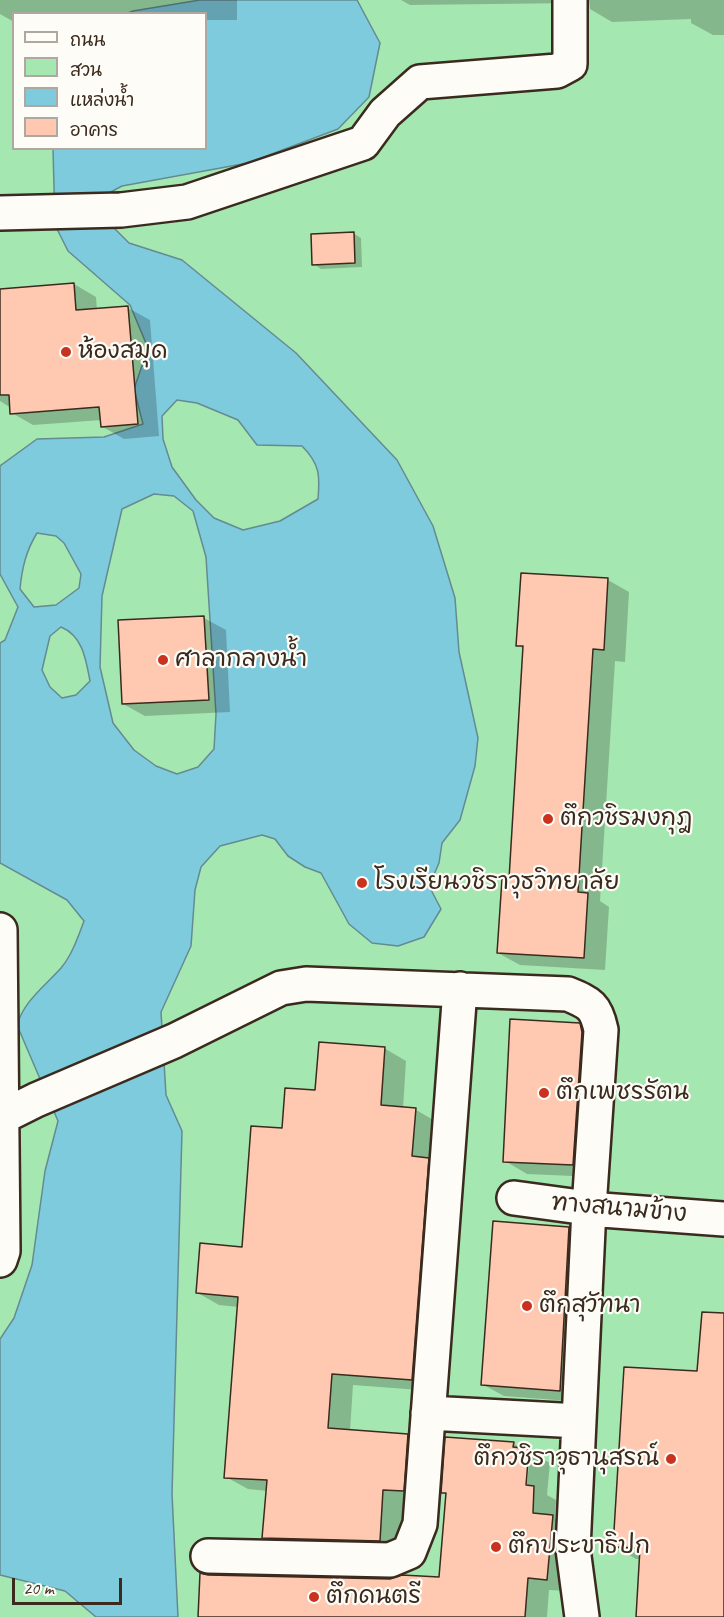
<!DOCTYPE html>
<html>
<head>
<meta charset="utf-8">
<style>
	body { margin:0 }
	#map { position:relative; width:724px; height:1617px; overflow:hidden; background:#fdfcf7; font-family:Caveat,"Playpen Sans Thai",sans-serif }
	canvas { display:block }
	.legend { position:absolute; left:12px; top:12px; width:195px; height:138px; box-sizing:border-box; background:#fdfcf7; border:2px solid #afa8a0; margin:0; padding:8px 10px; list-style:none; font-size:18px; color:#3b2a1e }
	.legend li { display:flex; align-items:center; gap:12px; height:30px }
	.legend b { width:30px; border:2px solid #afa8a0 }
	.scale { position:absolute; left:12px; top:1578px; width:110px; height:27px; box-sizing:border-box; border:3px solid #3b2a1e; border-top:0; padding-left:8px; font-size:18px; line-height:21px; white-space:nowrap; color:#3b2a1e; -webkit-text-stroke:4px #fdfcf7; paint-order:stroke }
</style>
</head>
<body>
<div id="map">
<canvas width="724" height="1617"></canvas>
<ul class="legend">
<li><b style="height:8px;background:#fdfcf7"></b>ถนน</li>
<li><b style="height:16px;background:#a5e7b0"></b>สวน</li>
<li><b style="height:16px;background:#7fcbde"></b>แหล่งน้ำ</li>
<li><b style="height:16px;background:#ffc8b1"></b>อาคาร</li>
</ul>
<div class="scale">20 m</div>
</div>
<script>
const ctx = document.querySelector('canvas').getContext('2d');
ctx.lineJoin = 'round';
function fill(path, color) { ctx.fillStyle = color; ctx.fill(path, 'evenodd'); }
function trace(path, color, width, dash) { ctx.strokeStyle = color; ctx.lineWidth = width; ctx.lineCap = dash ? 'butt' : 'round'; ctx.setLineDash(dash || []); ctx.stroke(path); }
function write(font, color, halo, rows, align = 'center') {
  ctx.font = font + ' Caveat,"Playpen Sans Thai",sans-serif'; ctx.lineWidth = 4.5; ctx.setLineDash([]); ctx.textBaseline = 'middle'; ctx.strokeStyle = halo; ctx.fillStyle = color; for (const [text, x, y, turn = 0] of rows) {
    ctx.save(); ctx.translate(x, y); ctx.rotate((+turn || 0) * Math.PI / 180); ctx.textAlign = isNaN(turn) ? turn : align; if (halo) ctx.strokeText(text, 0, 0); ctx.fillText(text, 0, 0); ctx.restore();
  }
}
const green = new Path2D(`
	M0,0H724V1617H0ZM14,14H206V148H14Z`);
const water = new Path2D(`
	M200,0H357L380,43L369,97L338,129L248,163L122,186L105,195L112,226L129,243L182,260L296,353L397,460L433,526L455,598L459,652L478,738L475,766L460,820L442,843L439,863L429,886L441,909L424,937L398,946L372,943L349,924L321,873L305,867L288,856L275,839L262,835L220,846L201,867L195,890L191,946L161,1012L166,1095L182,1131L172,1494L178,1617H96L65,1591L0,1575V1339L14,1318L32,1265L45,1171L58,1121L17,1025C24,1001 44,987 61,968C72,955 78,937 84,921L67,900L0,863V643L5,640L18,607L0,574V466L37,439L104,437L143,424L134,389L148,348L130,305L68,251L55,225L53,149L206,148V14L128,13L133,11ZM177,400L197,403L238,420L257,445L302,446C320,464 320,476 318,499L280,521L243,530L214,518L196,500L172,467L163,439L162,416ZM154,494L174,496L193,511L206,557L216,714L214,749L198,767L177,774L156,766L134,750L113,723L100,667L102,596L122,509ZM37,533L56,536L64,543L81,574L79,588L56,605L34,607L20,589C22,568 26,551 37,533ZM61,627C83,636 86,660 90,681L76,695L62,698L50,687L42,670L50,636Z`);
const shadow = new Path2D(`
	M0,0H237V20H206V14H14V22L0,14Z
	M401,0H579L576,3L410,5Z
	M589,0H724V35H713L691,23V19L612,22L590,9Z
	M353,233L361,238L362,267L321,269L314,264Z
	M74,284L96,297L97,310L128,308L150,320L159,436L124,439L103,427L102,420L33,425L12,413L11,408L0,401V291Z
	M608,580L629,592L625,662L615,661L600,901L609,907L605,970L520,965L498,953L510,881L524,649L518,645Z
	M204,618L226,630L230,712L145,716L123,704Z
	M579,1024L601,1037L595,1177L527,1174L505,1161Z
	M384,1048L406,1061L403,1109L416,1110L437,1122L433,1391L353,1385L350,1431L407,1435L429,1448L425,1503L405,1501L401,1553L285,1550L263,1538L268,1491L248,1489L226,1477L239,1307L219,1305L198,1293L243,1249L283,1130L316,1091Z
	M569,1228L591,1241L582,1402L504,1396L482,1384Z
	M724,1340V1617H637L641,1559H636L614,1546L699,1373Z
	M447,1439L514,1444L550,1463L547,1495L556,1500L555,1518L574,1529L569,1591L549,1590L547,1617H200L207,1576L390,1580L441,1578L447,1495L443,1492ZM527,1455H530L526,1493H523Z`);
const building = new Path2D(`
	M354,232L355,263L312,265L311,234Z
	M74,283L76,310L128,306L138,424L101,427L99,407L10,414L9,395H0V289Z
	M521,573L608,578L604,650L593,649L578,892L588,893L584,958L497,953L502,879H509L523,646H516Z
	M204,616L209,700L122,704L118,620Z
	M510,1019L580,1023L582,1032L573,1165L503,1162Z
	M319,1042L385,1047L381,1105L416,1108L412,1156L429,1158L412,1380L332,1374L328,1428L408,1434L404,1491L383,1490L380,1541L262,1538L267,1480L224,1478L238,1297L196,1293L200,1243L242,1247L251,1126L282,1128L285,1088L315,1090Z
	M493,1221L569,1227L560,1391L481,1385Z
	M702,1312L724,1313V1617H636L640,1548L613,1547L624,1367L697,1371Z
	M445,1437L514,1442L513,1447L529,1449L526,1485L534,1486L533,1513L553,1515L547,1580L528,1578L525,1617H198L200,1573L208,1575L390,1579L402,1575L439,1577L446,1493H441Z`);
const minor = new Path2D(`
	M0,213L121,210L187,202L363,143L385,113L420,82L557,71L570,64V0
	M0,930L3,1251L0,1260
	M2,1117L36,1100L174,1041L281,988L306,984L568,994C590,1003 596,1006 601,1030L589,1208L573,1549L582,1617
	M514,1198L602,1210L724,1219
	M428,1413L579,1421
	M208,1556L390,1560L409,1552L420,1524L460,989`);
const markers = [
	[66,352,6,"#c8321e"],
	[163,660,6,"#c8321e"],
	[548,819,6,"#c8321e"],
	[362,883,6,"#c8321e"],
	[544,1093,6,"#c8321e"],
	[527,1306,6,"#c8321e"],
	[671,1459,6,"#c8321e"],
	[496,1547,6,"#c8321e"],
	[314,1597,6,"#c8321e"]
];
const poiNames = [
	["ห้องสมุด",78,352],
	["ศาลากลางน้ำ",175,660],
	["ตึกวชิรมงกุฎ",560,819],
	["โรงเรียนวชิราวุธวิทยาลัย",374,883],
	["ตึกเพชรรัตน",556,1093],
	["ตึกสุวัทนา",539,1306],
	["ตึกวชิราวุธานุสรณ์",659,1459,"right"],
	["ตึกประขาธิปก",508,1547],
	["ตึกดนตรี",326,1597]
];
const streetNames = [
	["ทางสนามข้าง",619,1209,5]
];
fill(green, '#a5e7b0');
fill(water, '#7fcbde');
trace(water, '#648b91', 1.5);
fill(shadow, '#0003');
fill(building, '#ffc8b1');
trace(building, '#3b2a1e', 1.5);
trace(minor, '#3b2a1e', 38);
trace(minor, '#fdfcf7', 33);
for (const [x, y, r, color] of markers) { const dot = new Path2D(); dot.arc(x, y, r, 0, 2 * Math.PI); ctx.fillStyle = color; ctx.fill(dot); trace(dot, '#fdfcf7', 2); }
write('24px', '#3b2a1e', '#fdfcf7', poiNames, 'left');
write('24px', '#3b2a1e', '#fdfcf7', streetNames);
</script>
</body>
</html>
